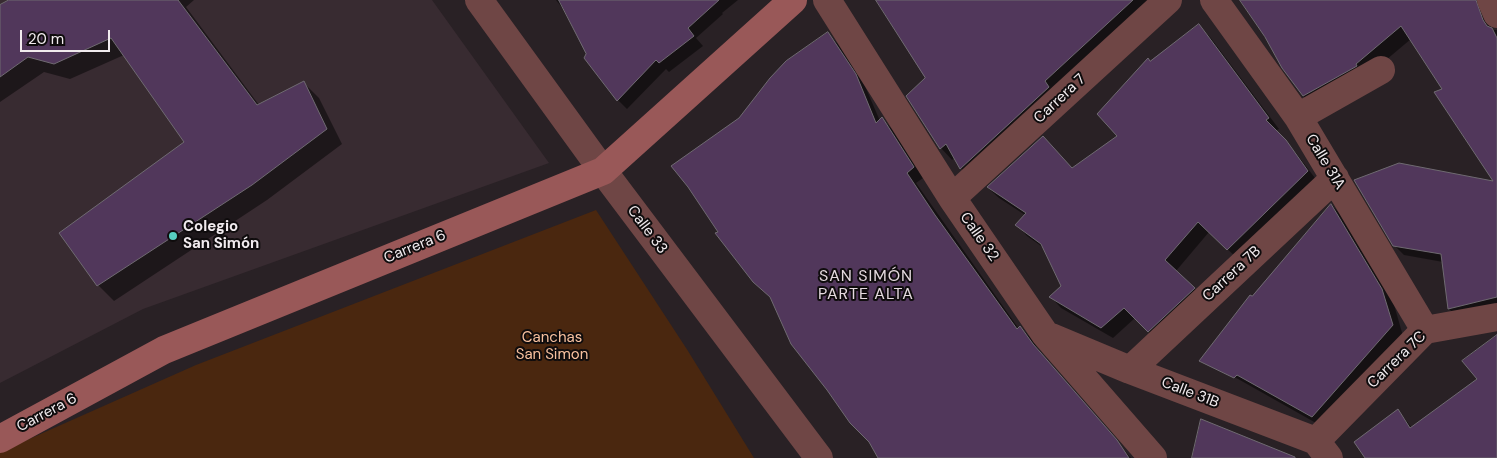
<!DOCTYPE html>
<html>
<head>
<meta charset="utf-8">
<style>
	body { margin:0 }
	#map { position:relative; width:1497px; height:458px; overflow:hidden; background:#292125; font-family:"DM Sans",sans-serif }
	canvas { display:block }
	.scale { position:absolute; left:20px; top:30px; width:90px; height:22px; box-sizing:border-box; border:2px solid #f1ebee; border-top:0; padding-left:6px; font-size:15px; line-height:18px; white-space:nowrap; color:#f1ebee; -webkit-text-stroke:4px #0f0c0d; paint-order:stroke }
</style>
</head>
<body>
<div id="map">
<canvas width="1497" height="458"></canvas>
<div class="scale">20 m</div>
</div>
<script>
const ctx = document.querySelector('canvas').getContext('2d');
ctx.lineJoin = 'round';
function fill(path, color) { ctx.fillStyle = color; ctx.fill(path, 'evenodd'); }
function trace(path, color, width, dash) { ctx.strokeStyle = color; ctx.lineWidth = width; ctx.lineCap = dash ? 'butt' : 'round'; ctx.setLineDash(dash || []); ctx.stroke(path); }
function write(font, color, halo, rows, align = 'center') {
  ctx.font = font + ' "DM Sans",sans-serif'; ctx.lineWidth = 4; ctx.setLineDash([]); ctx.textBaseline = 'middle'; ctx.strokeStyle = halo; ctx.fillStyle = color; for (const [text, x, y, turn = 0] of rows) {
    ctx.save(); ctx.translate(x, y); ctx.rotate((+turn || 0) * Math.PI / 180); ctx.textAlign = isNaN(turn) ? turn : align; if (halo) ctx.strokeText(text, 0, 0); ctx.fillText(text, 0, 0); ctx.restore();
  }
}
const built = new Path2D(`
	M0,0H432L549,163L143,309L0,383Z`);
const green = new Path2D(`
	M596,210L688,351L754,458H0V452L196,365Z`);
const shadow = new Path2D(`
	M12,0H194L186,7L259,105L304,83L319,98L342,144L267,200L114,301L98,285L61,233L186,142L124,55L70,79L44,72L0,102V7Z
	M556,0H738L722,13L723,14L696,38L703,46L669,72L666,69L627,109L618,100L587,55L568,15Z
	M878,0H1169L973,180L961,168L955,157L952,160L941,148L927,79Z
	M1240,0H1493L1488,19L1492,30H1497V182L1444,89L1411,39L1367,76L1315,107L1303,96L1266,37Z
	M1199,26L1210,37L1279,129L1275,131L1296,153L1318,182L1238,259L1209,232L1176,271L1205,299L1159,342L1135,318L1113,338L1061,308L1051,297L1062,286L1044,248L1027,236L1017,225L1025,215L999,198L988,188L1073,169L1119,136L1150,63Z
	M828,34L838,44L865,86L880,121L882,119L892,129L923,178L916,183L1019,329L1020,327L1030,337L1043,356L1131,458H880L870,442L828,389L772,299L754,281L720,233L740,119Z
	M1497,200V312L1459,318L1449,309L1443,262L1404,255L1394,245Z
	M1332,205L1342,216L1393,301L1403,336L1323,427L1215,366Z
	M1497,335V458H1367L1398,410L1412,428L1479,380Z`);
const building = new Path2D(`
	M9,0H178L257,105L304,81L327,129L252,185L97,286L59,233L184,142L111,38L54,64L28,57L0,77V5Z
	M559,0H719L688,28L694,36L659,63L656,60L617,101L584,58L586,54Z
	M876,0H1133L1045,81L1049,87L960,169L946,144L940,149L906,96L925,78Z
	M1240,0H1476L1483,20L1487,26L1492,28L1497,38V297L1448,309L1441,254L1393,246L1354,180L1399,163L1493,181L1434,92L1442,89L1401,26L1356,64L1357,66L1303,96L1282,68L1265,37Z
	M1199,24L1269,118L1266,120L1286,140L1308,171L1227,250L1198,222L1165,260L1195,288L1148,332L1124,308L1101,328L1049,297L1061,286L1041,244L1015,225L1026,213L987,187L1043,136L1072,168L1117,136L1097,114L1148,58L1150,61Z
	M828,32L856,74L876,123L882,117L914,167L907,173L935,215L1017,329L1020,326L1033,344L1117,440L1129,458H878L869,442L850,423L827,390L791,344L770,297L753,282L715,233L718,232L688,187L671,166L739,118L770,78L786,61Z
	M1331,204L1382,289L1393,325L1312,417L1237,375L1234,378L1199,361L1250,295L1252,296Z
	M1497,335V458H1365L1354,442L1398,409L1410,428L1477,379L1462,361Z
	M1201,419L1295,457V458H1192Z`);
const street = new Path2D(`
	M479,0L603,171L819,458
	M827,0L952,198L1045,334L1153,458
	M1214,0L1298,117L1425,330
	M1491,0L1497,14
	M1298,117L1381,70
	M952,198L1168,0
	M1051,337L1130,370L1316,441L1329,458
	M1130,370L1335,178
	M1316,441L1425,330L1497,317`);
const secondary = new Path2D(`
	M0,439L164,350L603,171L793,0`);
const markers = [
	[173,236,5,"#57cec1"]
];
const streetNames = [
	["Carrera 7",1060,99,-43],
	["Calle 31A",1325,162,59],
	["Calle 33",647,230,53],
	["Calle 32",979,237,55],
	["Carrera 6",415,247,-22],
	["Carrera 7B",1232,274,-43],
	["Carrera 7C",1397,360,-44],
	["Calle 31B",1190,393,21],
	["Carrera 6",47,413,-28]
];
const poiNames = [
	["Colegio",183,227],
	["San Simón",183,244]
];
const parkNames = [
	["Canchas",552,338],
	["San Simon",552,355]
];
const neighbourhoodNames = [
	["SAN SIMÓN",866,277],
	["PARTE ALTA",866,295]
];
fill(built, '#382b31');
fill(green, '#4a270f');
fill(shadow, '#0007');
fill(building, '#51375b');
trace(building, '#6f6a71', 1);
trace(street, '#6f4645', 28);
trace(secondary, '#995858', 28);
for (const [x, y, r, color] of markers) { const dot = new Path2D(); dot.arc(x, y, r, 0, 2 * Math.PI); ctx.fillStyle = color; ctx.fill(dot); trace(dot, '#0f0c0d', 2); }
write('15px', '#f1ebee', '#0f0c0d', streetNames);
write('bold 15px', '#f1ebee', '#0f0c0d', poiNames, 'left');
write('15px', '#f8c19f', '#0f0c0d', parkNames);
ctx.letterSpacing = '1px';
write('16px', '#e5dadf', '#0f0c0d', neighbourhoodNames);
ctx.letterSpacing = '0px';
</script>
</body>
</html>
